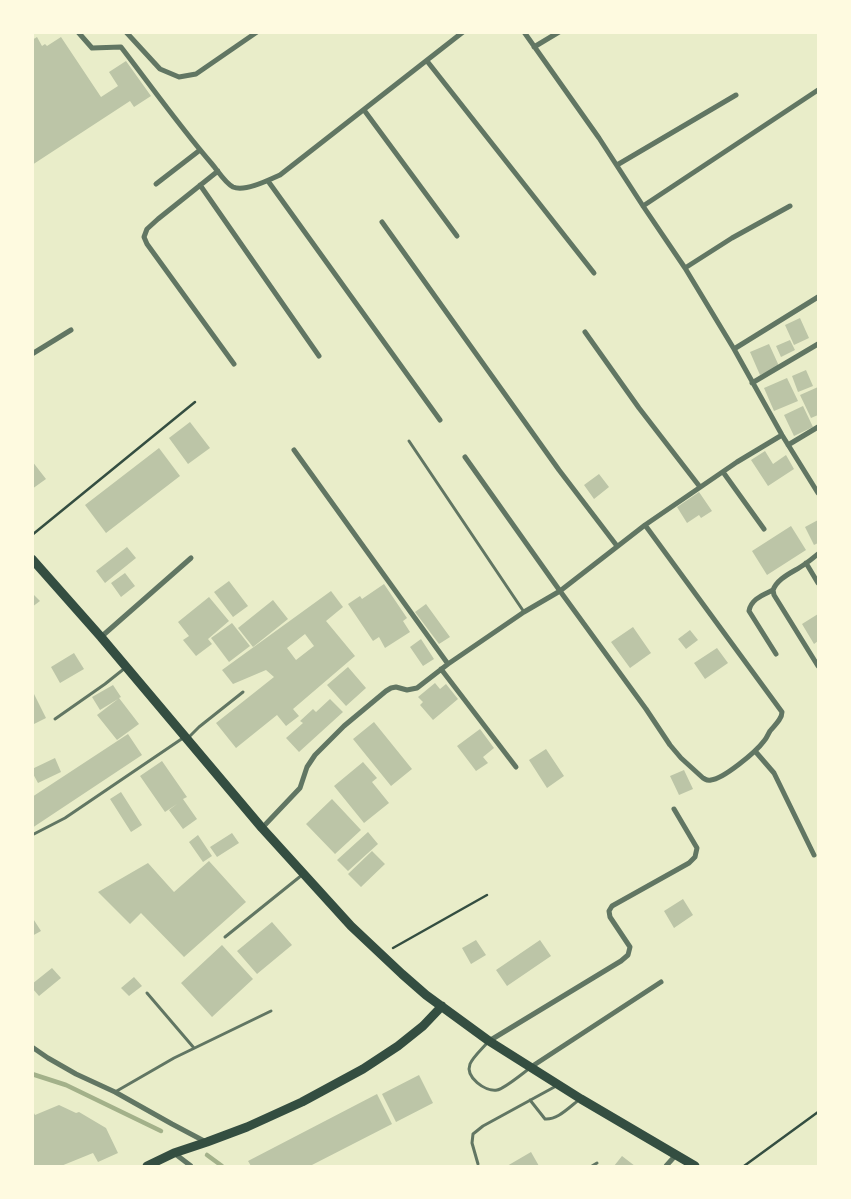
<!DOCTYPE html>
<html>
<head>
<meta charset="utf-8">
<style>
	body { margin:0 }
	#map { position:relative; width:851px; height:1199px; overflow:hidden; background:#e9edc9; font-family:Jost,sans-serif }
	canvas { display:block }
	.frame { position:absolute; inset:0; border:34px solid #fefae0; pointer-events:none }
</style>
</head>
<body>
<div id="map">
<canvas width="851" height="1199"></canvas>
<div class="frame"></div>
</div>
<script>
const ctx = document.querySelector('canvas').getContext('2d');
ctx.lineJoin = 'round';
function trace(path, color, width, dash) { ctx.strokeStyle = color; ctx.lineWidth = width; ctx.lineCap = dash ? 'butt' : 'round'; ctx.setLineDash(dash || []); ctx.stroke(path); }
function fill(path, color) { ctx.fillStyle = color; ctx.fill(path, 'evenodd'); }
const stream = new Path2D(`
	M32,1074L66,1085L161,1131
	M207,1155L222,1166`);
const building = new Path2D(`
	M37,37L42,46L45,44L47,46L61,37L101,97L118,86L109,72L126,61L151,96L134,107L130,101L32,165V40Z
	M800,318L809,338L794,345L785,325Z
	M790,340L795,350L781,357L776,346Z
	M769,344L779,366L760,375L750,352Z
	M806,370L813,386L798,392L792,376Z
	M787,378L798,401L774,411L764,388Z
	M818,387V415L811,418L800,395Z
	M803,406L813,427L794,436L784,415Z
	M190,422L210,448L188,464L169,438Z
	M159,448L180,476L106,533L85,505Z
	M765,451L773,464L786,455L794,469L768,486L751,460Z
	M32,461L46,479L32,489Z
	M599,474L609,487L594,499L584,485Z
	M699,492L712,511L701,518L699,515L687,523L677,507Z
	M818,520V543L814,545L805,527Z
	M791,526L806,550L767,575L752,551Z
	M127,547L136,558L105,583L96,571Z
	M125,573L135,586L121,597L111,583Z
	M229,581L248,606L233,617L214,592Z
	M384,584L407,618L403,621L410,632L385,648L379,637L373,641L348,604L360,596L362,599Z
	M331,591L343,607L326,621L355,656L293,709L299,716L286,726L277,715L236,748L216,723L274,677L266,670L233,684L222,670ZM305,634L314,646L296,660L287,648Z
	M32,593L40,601L32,607Z
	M209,597L229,621L208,639L212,644L196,656L183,640L189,636L178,622Z
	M273,600L288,619L253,647L238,628Z
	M426,604L450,637L439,644L415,612Z
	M818,614V641L814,644L802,624Z
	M232,623L250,646L229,662L211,638Z
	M633,627L651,653L630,668L611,642Z
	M690,630L698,640L686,649L678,639Z
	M421,639L434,659L423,666L410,647Z
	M717,648L728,663L705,679L694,663Z
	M74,653L84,669L60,683L51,667Z
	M348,667L366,688L346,706L327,685Z
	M435,683L440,689L446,684L458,699L433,720L420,705L423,702L418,697Z
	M113,685L121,697L119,698L139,724L117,740L97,715L118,699L100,710L92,697Z
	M32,690L46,718L32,725Z
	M330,699L343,712L299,752L286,738L303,723L300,721L313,709L316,712Z
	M374,722L412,769L391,786L353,739Z
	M480,729L494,748L483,757L488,763L476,771L457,746Z
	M128,734L142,755L32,828V797Z
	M546,749L564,776L547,788L529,760Z
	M55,758L61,772L38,783L32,772V769Z
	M162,761L187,797L183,799L197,819L183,829L169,810L177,804L165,812L140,776Z
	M363,762L377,778L372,782L389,803L364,823L334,786Z
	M684,770L693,789L679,795L670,776Z
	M121,792L142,825L131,832L110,799Z
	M332,799L361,830L335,854L306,824Z
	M368,832L378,844L348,871L337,860Z
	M232,833L239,843L217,857L210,847Z
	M198,835L212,856L203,862L189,842Z
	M372,851L385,864L361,887L348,874Z
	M209,861L246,902L184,957L141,913L130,924L98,892L148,863L174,892Z
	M683,899L693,915L674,928L664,911Z
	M32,917L41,931L32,936Z
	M272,922L292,945L257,974L237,951Z
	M476,940L486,955L471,964L462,948Z
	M540,940L551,956L507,986L496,970Z
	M222,945L253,979L212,1017L181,983Z
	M52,968L61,978L39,996L32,988V984Z
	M134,977L142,986L129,996L121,988Z
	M419,1075L433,1103L396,1122L382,1094Z
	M377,1094L392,1124L310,1166H251L248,1161Z
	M59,1105L76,1113L79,1112L106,1128L118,1153L98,1162L93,1153L61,1166H32V1109L35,1115Z
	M531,1152L539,1166H507Z
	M622,1156L635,1166H614Z`);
const path = new Path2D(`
	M32,535L195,402
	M393,948L487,895
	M744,1166L818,1112`);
const service = new Path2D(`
	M409,441L524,612
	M55,719L105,684L125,668
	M188,738L199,727L243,692
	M32,835L65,818L183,738
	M225,937L302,875
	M147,993L194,1048
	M487,1043C482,1049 473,1057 470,1064C465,1077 485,1092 497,1090C504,1089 523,1073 530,1068
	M115,1092L174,1058L271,1011
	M530,1100L545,1119C558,1120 569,1107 579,1100
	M478,1164L472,1143L473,1134L483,1126L558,1085
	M592,1166L597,1163`);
const minor = new Path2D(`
	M78,32L92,48L121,47C151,86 180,127 212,164C218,171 225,183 233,187C245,192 269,180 280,175L463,32
	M126,32L160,69L179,77L196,74L257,32
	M524,32L599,138L643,206L685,268L734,349
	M534,47L559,32
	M427,61L594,273
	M364,110L457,236
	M617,165L736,95
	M218,171L158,219L147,229L144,237L147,244L234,364
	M268,181L440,420
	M156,184L200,150
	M200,185L319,356
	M643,206L818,90
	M382,222L559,470L617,546
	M685,268L732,238L790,206
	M818,297L734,349L782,435L818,493
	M585,332L639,408L700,487
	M32,354L71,330
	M752,383L818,344
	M788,445L818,427
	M294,450L448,664
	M465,457L560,591L646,709L670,745L681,758L703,778C707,780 707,781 711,780C723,779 756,752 764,741C767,738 768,734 770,731C775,725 782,719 782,712L645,525
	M723,472L764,529
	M806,563L818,583
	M773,590L774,595L818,666
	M101,637L191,558
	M776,654L749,611C751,599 763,595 773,590C778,577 794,572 805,564C810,561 814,557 818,554
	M441,669L516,767
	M755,751L774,773L814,855
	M262,828L300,788L307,767L315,755L344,726L386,691L391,688L396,687L407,690L417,688L448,664L524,612L560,591L645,525L737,462L782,435
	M489,1041L621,961L628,955L630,947L610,917L609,911L612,906L689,863L695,857L697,848L674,809
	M32,1047L48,1058L76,1074L115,1092L172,1124L206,1142
	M531,1067L661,982
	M174,1153L191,1166
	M666,1166L675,1156`);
const secondary = new Path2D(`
	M32,559L101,637L262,828L351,926L402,974L426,995L489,1041L581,1099L695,1166
	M147,1166L174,1153L207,1142L247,1127L302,1102L363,1069L398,1046L423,1026L442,1006`);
trace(stream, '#a3b18a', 4.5);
fill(building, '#bcc5a7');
trace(path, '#344e41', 2.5);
trace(service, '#617663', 3);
trace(minor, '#617663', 5);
trace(secondary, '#344e41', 9);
</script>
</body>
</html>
